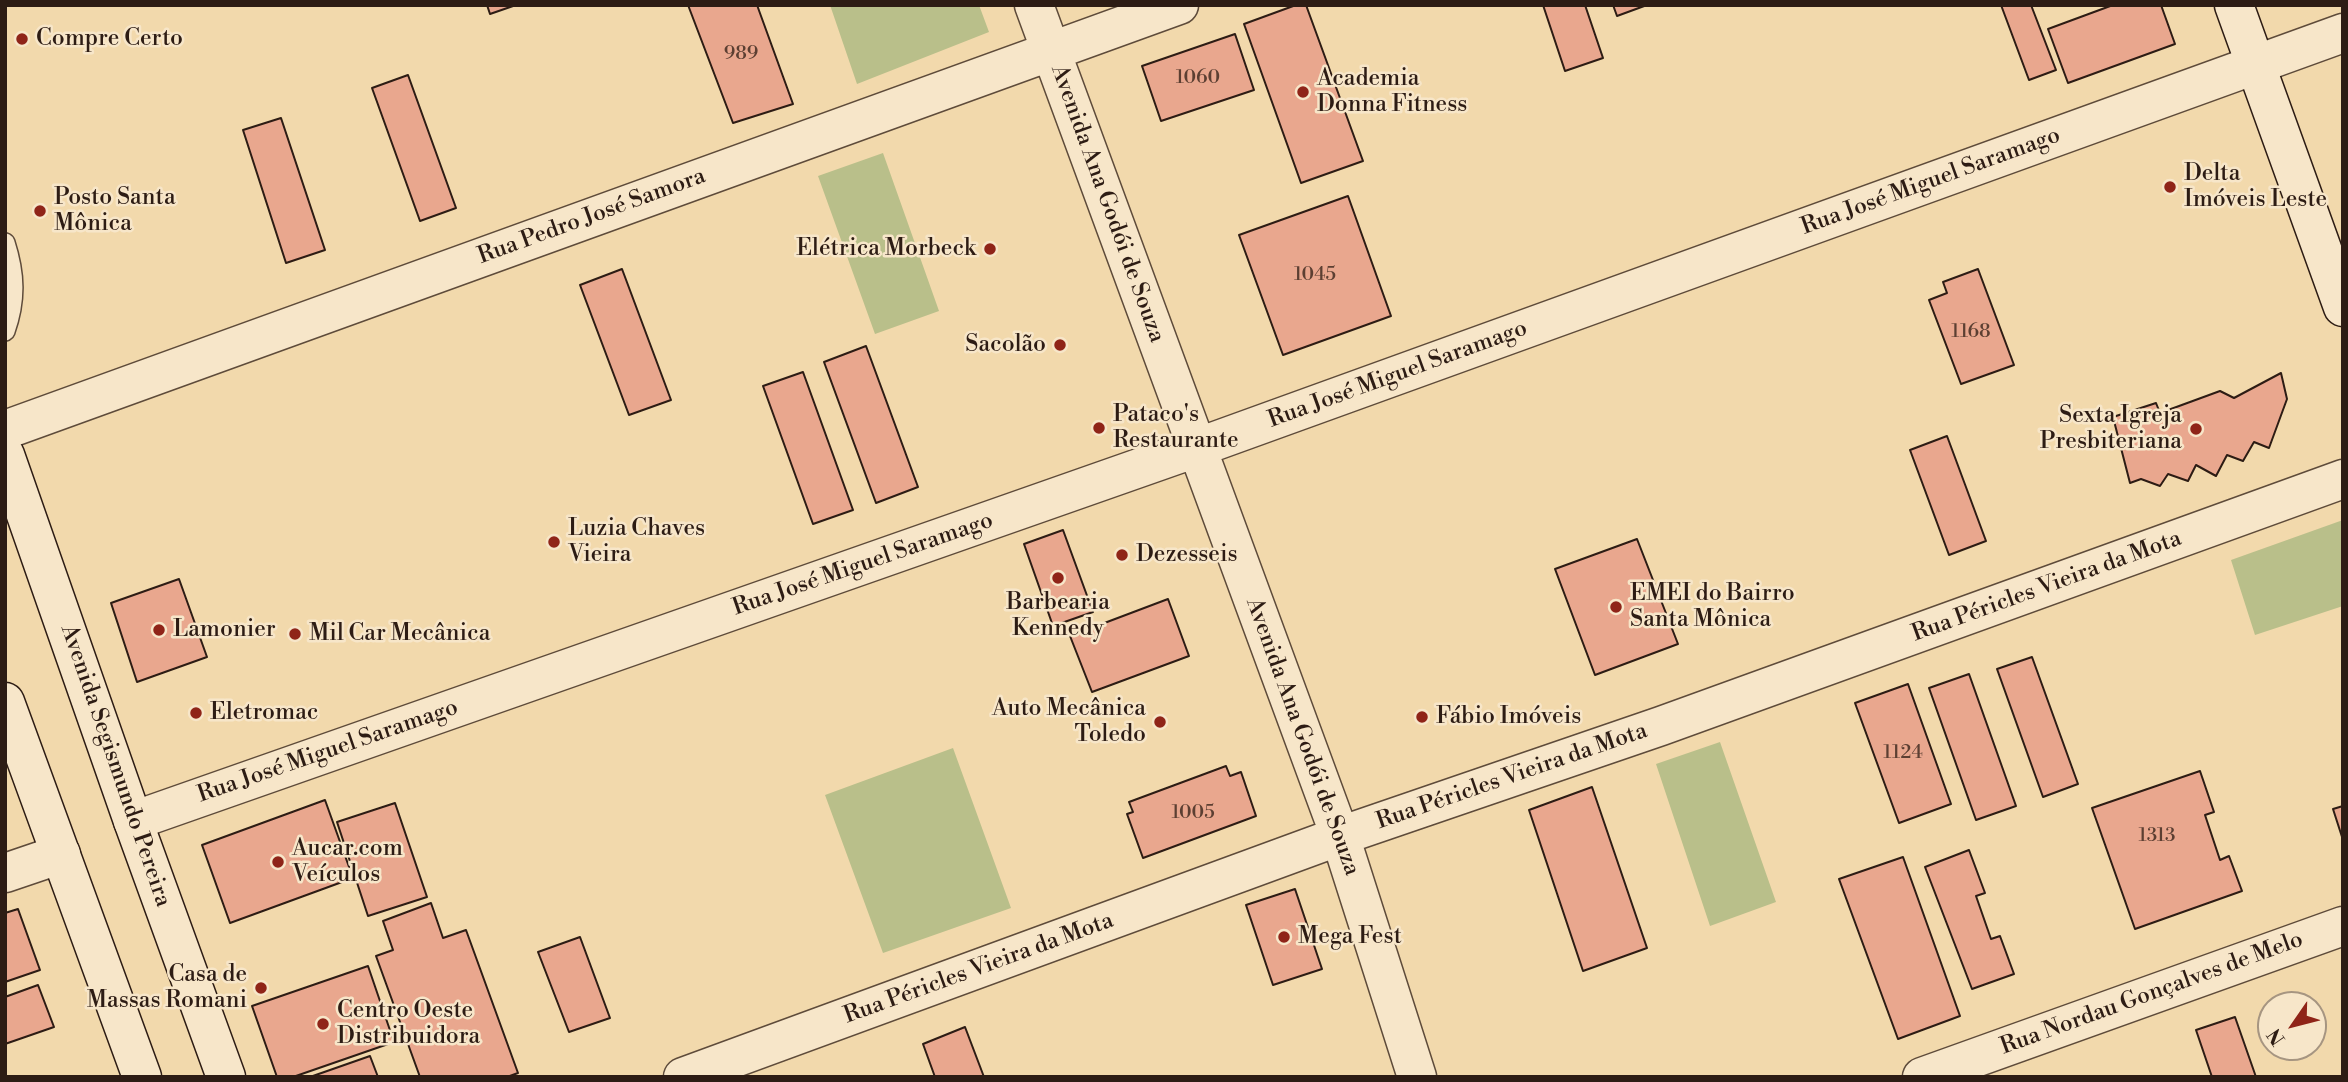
<!DOCTYPE html>
<html>
<head>
<meta charset="utf-8">
<style>
	body { margin:0 }
	#map { position:relative; width:2348px; height:1082px; overflow:hidden; background:#f2d9ac; font-family:"Libre Bodoni",serif }
	canvas { display:block }
	.frame { position:absolute; inset:0; border:7px solid #2d1c14; pointer-events:none }
	.north { position:absolute; left:2257px; top:991px; width:70px; height:70px; box-sizing:border-box; background:#f7e6c9; border:2px solid #a69581; border-radius:50%; rotate:235deg; font-size:19px; font-weight:700; line-height:28px; text-align:center; color:#2d1c14 }
	.north::after { content:''; display:block; margin:auto; width:24px; height:32px; background:#8f2418; clip-path:polygon(50% 0,100% 100%,50% 72%,0 100%) }
</style>
</head>
<body>
<div id="map">
<canvas width="2348" height="1082"></canvas>
<div class="frame"></div>
<div class="north">N</div>
</div>
<script>
const ctx = document.querySelector('canvas').getContext('2d');
ctx.lineJoin = 'round';
function fill(path, color) { ctx.fillStyle = color; ctx.fill(path, 'evenodd'); }
function trace(path, color, width, dash) { ctx.strokeStyle = color; ctx.lineWidth = width; ctx.lineCap = dash ? 'butt' : 'round'; ctx.setLineDash(dash || []); ctx.stroke(path); }
function write(font, color, halo, rows, align = 'center') {
  ctx.font = font + ' "Libre Bodoni",serif'; ctx.lineWidth = 5; ctx.setLineDash([]); ctx.textBaseline = 'middle'; ctx.strokeStyle = halo; ctx.fillStyle = color; for (const [text, x, y, turn = 0] of rows) {
    ctx.save(); ctx.translate(x, y); ctx.rotate((+turn || 0) * Math.PI / 180); ctx.textAlign = isNaN(turn) ? turn : align; if (halo) ctx.strokeText(text, 0, 0); ctx.fillText(text, 0, 0); ctx.restore();
  }
}
const green = new Path2D(`
	M830,5H979L989,32L857,84Z
	M883,153L939,311L875,334L818,176Z
	M2343,520V606L2255,635L2231,560Z
	M1720,742L1776,902L1710,926L1656,764Z
	M953,748L1011,908L883,953L825,795Z`);
const building = new Path2D(`
	M487,5H516L490,14Z
	M688,5H757L793,104L733,123Z
	M1296,5H1306L1363,161L1301,183L1244,24Z
	M1543,5H1585L1603,58L1565,71Z
	M1613,5H1647L1617,16Z
	M2001,5H2031L2056,70L2029,80Z
	M2113,5H2161L2175,44L2068,83L2048,29Z
	M1235,34L1254,90L1161,121L1142,66Z
	M408,75L456,208L420,221L372,88Z
	M281,118L325,250L286,263L243,130Z
	M1348,196L1391,316L1283,355L1239,235Z
	M622,269L671,400L629,415L580,285Z
	M1978,269L2014,365L1961,384L1929,300L1947,293L1943,282Z
	M866,346L918,487L876,503L824,362Z
	M803,372L853,510L813,524L763,386Z
	M2281,373L2287,399L2269,448L2254,442L2243,461L2227,455L2216,476L2196,465L2188,481L2168,474L2160,486L2141,479L2130,483L2113,417L2156,403L2160,413L2220,391L2234,398Z
	M1947,436L1986,541L1949,555L1910,450Z
	M1063,530L1093,612L1053,626L1024,544Z
	M1637,539L1678,644L1595,675L1555,569Z
	M179,579L207,657L137,682L111,603Z
	M1168,599L1189,656L1092,692L1070,636Z
	M2032,657L2078,784L2043,797L1997,669Z
	M1969,674L2016,806L1976,820L1929,688Z
	M1908,684L1951,804L1899,823L1855,703Z
	M1226,766L1230,776L1241,772L1256,816L1143,858L1127,814L1133,812L1129,802Z
	M2200,771L2214,812L2205,815L2220,860L2229,856L2242,891L2135,929L2092,808Z
	M1592,787L1647,948L1583,971L1529,810Z
	M325,800L353,878L230,923L202,845Z
	M395,803L427,897L368,916L337,822Z
	M2343,806V840L2333,809Z
	M1969,850L1985,893L1976,896L1991,939L2000,936L2014,974L1972,989L1925,867Z
	M1903,857L1960,1016L1898,1039L1839,879Z
	M1295,889L1322,969L1273,985L1246,905Z
	M431,903L443,938L466,930L518,1073L507,1077H420L376,956L393,950L383,921Z
	M18,909L40,970L5,982V913Z
	M580,937L610,1018L569,1032L538,952Z
	M368,966L394,1042L293,1077H277L252,1006Z
	M38,985L54,1027L5,1044V997Z
	M2235,1017L2256,1077H2212L2196,1030Z
	M965,1027L984,1077H935L923,1044Z
	M370,1056L378,1077H310Z`);
const lane = new Path2D(`
	M5,243C15,274 16,300 5,331`);
const street = new Path2D(`
	M1034,5L1340,836L1417,1077
	M5,430L1179,5
	M133,821L1196,448L2343,33
	M5,873L61,854
	M683,1077L1340,836L1661,726L2343,479
	M1922,1077L2343,926`);
const secondary = new Path2D(`
	M2234,5L2343,307
	M5,455L133,821L226,1077
	M5,702L142,1077`);
const markers = [
	[22,39,7,"#8f2418"],
	[1303,92,7,"#8f2418"],
	[2170,187,7,"#8f2418"],
	[40,211,7,"#8f2418"],
	[990,249,7,"#8f2418"],
	[1060,345,7,"#8f2418"],
	[1099,428,7,"#8f2418"],
	[2196,429,7,"#8f2418"],
	[554,542,7,"#8f2418"],
	[1122,555,7,"#8f2418"],
	[1058,578,7,"#8f2418"],
	[1616,607,7,"#8f2418"],
	[159,630,7,"#8f2418"],
	[295,634,7,"#8f2418"],
	[196,713,7,"#8f2418"],
	[1422,717,7,"#8f2418"],
	[1160,722,7,"#8f2418"],
	[278,862,7,"#8f2418"],
	[1284,937,7,"#8f2418"],
	[261,988,7,"#8f2418"],
	[323,1024,7,"#8f2418"]
];
const numberNames = [
	["989",741,54],
	["1060",1198,78],
	["1045",1315,275],
	["1168",1971,332],
	["1124",1903,753],
	["1005",1193,813],
	["1313",2157,836]
];
const poiNames = [
	["Compre Certo",36,39],
	["Academia",1317,79],
	["Donna Fitness",1317,105],
	["Delta",2184,174],
	["Imóveis Leste",2184,200],
	["Posto Santa",54,198],
	["Mônica",54,224],
	["Elétrica Morbeck",976,249,"right"],
	["Sacolão",1046,345,"right"],
	["Pataco's",1113,415],
	["Restaurante",1113,441],
	["Sexta Igreja",2182,416,"right"],
	["Presbiteriana",2182,442,"right"],
	["Luzia Chaves",568,529],
	["Vieira",568,555],
	["Dezesseis",1136,555],
	["EMEI do Bairro",1630,594],
	["Santa Mônica",1630,620],
	["Barbearia",1058,603,"center"],
	["Kennedy",1058,629,"center"],
	["Lamonier",173,630],
	["Mil Car Mecânica",309,634],
	["Auto Mecânica",1146,709,"right"],
	["Toledo",1146,735,"right"],
	["Eletromac",210,713],
	["Fábio Imóveis",1436,717],
	["Aucar.com",292,849],
	["Veículos",292,875],
	["Mega Fest",1298,937],
	["Casa de",247,975,"right"],
	["Massas Romani",247,1001,"right"],
	["Centro Oeste",337,1011],
	["Distribuidora",337,1037]
];
const streetNames = [
	["Rua José Miguel Saramago",1931,182,-20],
	["Avenida Ana Godói de Souza",1107,204,70],
	["Rua Pedro José Samora",592,217,-20],
	["Rua José Miguel Saramago",1398,375,-20],
	["Rua José Miguel Saramago",863,565,-19],
	["Rua Péricles Vieira da Mota",2047,587,-20],
	["Avenida Ana Godói de Souza",1302,737,70],
	["Rua José Miguel Saramago",328,752,-19],
	["Avenida Segismundo Pereira",115,766,71],
	["Rua Péricles Vieira da Mota",1512,777,-19],
	["Rua Péricles Vieira da Mota",979,969,-20],
	["Rua Nordau Gonçalves de Melo",2152,994,-20]
];
fill(green, '#b9bf8a');
fill(building, '#e9a78e');
trace(building, '#2d1c14', 2);
trace(lane, '#5e4b3a', 22);
trace(street, '#5e4b3a', 41);
trace(secondary, '#2d1c14', 41);
trace(lane, '#f7e6c9', 19);
trace(street, '#f7e6c9', 38);
trace(secondary, '#f7e6c9', 38);
for (const [x, y, r, color] of markers) { const dot = new Path2D(); dot.arc(x, y, r, 0, 2 * Math.PI); ctx.fillStyle = color; ctx.fill(dot); trace(dot, '#f7e6c9', 2.5); }
write('19px', '#5c3f32', null, numberNames);
write('23px', '#2d1c14', '#f7e6c9', poiNames, 'left');
write('23px', '#2d1c14', '#f7e6c9', streetNames);
</script>
</body>
</html>
